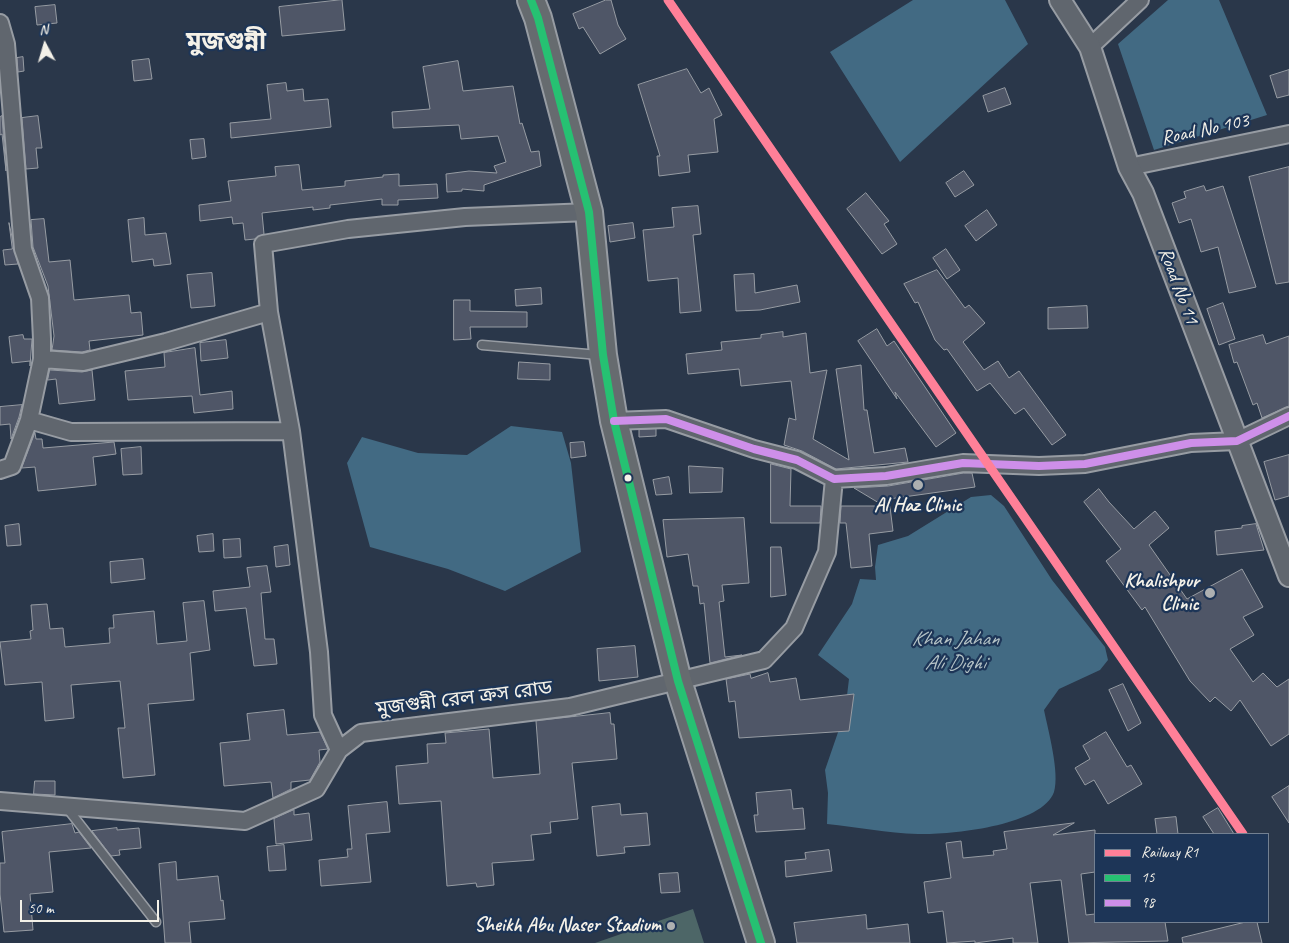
<!DOCTYPE html>
<html>
<head>
<meta charset="utf-8">
<style>
	body { margin:0 }
	#map { position:relative; width:1289px; height:943px; overflow:hidden; background:#2a374a; font-family:Caveat,sans-serif }
	canvas { display:block }
	.legend { position:absolute; left:1094px; top:833px; width:175px; height:90px; box-sizing:border-box; background:#1d3557; border:1px solid #738091; margin:0; padding:6px 9px; list-style:none; font-size:15px; color:#f4f1e8 }
	.legend li { display:flex; align-items:center; gap:10px; height:25px }
	.legend b { width:25px; border:1px solid #738091 }
	.north { position:absolute; left:20px; top:20px; width:50px; height:50px; -webkit-text-stroke:4px #1d3557; paint-order:stroke; rotate:354deg; font-size:14px; font-weight:700; line-height:20px; text-align:center; color:#f4f1e8 }
	.north::after { content:''; display:block; margin:auto; width:18px; height:22px; background:#f4f1e8; clip-path:polygon(50% 0,100% 100%,50% 72%,0 100%) }
	.scale { position:absolute; left:20px; top:900px; width:139px; height:22px; box-sizing:border-box; border:2px solid #f4f1e8; border-top:0; padding-left:6px; font-size:15px; line-height:18px; white-space:nowrap; color:#f4f1e8; -webkit-text-stroke:4px #1d3557; paint-order:stroke }
</style>
</head>
<body>
<div id="map">
<canvas width="1289" height="943"></canvas>
<ul class="legend">
<li><b style="height:6px;background:#ff8098"></b>Railway R1</li>
<li><b style="height:6px;background:#26c172"></b>15</li>
<li><b style="height:6px;background:#ce8fe9"></b>98</li>
</ul>
<div class="north">N</div>
<div class="scale">50 m</div>
</div>
<script>
const ctx = document.querySelector('canvas').getContext('2d');
ctx.lineJoin = 'round';
function fill(path, color) { ctx.fillStyle = color; ctx.fill(path, 'evenodd'); }
function trace(path, color, width, dash) { ctx.strokeStyle = color; ctx.lineWidth = width; ctx.lineCap = dash ? 'butt' : 'round'; ctx.setLineDash(dash || []); ctx.stroke(path); }
function write(font, color, halo, rows, align = 'center') {
  ctx.font = font + ' Caveat,"Noto Sans Bengali",sans-serif'; ctx.lineWidth = 4.5; ctx.setLineDash([]); ctx.textBaseline = 'middle'; ctx.strokeStyle = halo; ctx.fillStyle = color; for (const [text, x, y, turn = 0] of rows) {
    ctx.save(); ctx.translate(x, y); ctx.rotate((+turn || 0) * Math.PI / 180); ctx.textAlign = isNaN(turn) ? turn : align; if (halo) ctx.strokeText(text, 0, 0); ctx.fillText(text, 0, 0); ctx.restore();
  }
}
const green = new Path2D(`
	M693,909L704,943H595Z`);
const water = new Path2D(`
	M913,0H1005L1028,44L900,162L830,52Z
	M1168,0H1219L1267,115L1154,150L1118,44Z
	M511,426L562,432L571,463L581,552L505,591L448,569L370,547L347,463L362,437L418,453L467,455Z
	M991,495L1004,506L1052,580L1105,647L1108,660L1100,670L1059,689L1044,710C1048,730 1060,773 1054,792C1042,826 949,835 918,834C887,833 857,827 827,824L828,793L825,770L845,712L849,679L818,655L852,604L860,579L876,580L875,567L878,545L908,536L971,497Z`);
const building = new Path2D(`
	M342,0L345,30L282,36L279,7Z
	M606,0H611L618,25L626,39L600,54L583,27L579,29L573,14Z
	M55,5L57,23L37,25L35,7Z
	M23,57L24,71L18,72L17,58Z
	M149,59L152,79L134,81L132,61Z
	M458,61L463,91L513,86L520,124L522,123L531,152L539,151L541,166L484,185V191L462,189V191L447,192L446,174L469,171L497,173L494,166L506,162L498,136L461,139L459,125L393,128L392,112L430,109L423,67Z
	M687,69L701,93L709,88L722,115L714,119L718,152L688,155L690,172L659,176L657,156H660L638,85Z
	M1289,70V95L1277,98L1270,76Z
	M286,83L287,91L303,89L304,101L328,99L331,127L231,138L230,123L271,119L267,85Z
	M1005,88L1011,104L988,112L983,96Z
	M2,116L6,171L2,134L0,135V117Z
	M38,116L42,148H36L38,168L26,169L22,118Z
	M204,139L206,157L192,159L190,140Z
	M299,165L302,190L345,186V181L383,177V175L399,174V186L437,184L438,198L398,200V205H382V199L330,205V208L313,210V207L262,213L264,234L255,239L245,240L243,223L233,224L232,217L200,221L199,205L231,201L228,181L276,176L275,167Z
	M1289,167V282L1276,284L1249,177Z
	M964,171L974,185L955,197L946,183Z
	M1204,186L1206,191L1223,186L1256,287L1229,293L1218,247L1201,252L1191,219L1179,223L1172,203L1186,198L1184,192Z
	M866,193L889,221L884,224L897,244L882,254L847,209Z
	M698,206L701,234L693,235L701,311L680,313L678,278L648,281L643,230L674,227L672,208Z
	M987,210L997,225L976,241L965,226Z
	M144,218L145,235L166,233L171,264L154,266L153,259L132,262L128,220Z
	M44,219L49,262L70,260L74,300L129,295L131,313L141,312L143,335L89,341L90,350L82,352L52,350L54,336L48,286L33,247L31,220Z
	M9,223L18,264L5,265L3,250L12,249Z
	M633,223L635,238L610,242L608,226Z
	M946,249L960,270L947,279L933,258Z
	M937,270L965,308L969,305L985,323L963,342L984,370L998,361L1009,378L1019,371L1066,435L1052,445L1024,408L1015,414L990,383L977,391L947,349L944,350L935,340L918,302L915,303L904,284Z
	M212,273L215,306L191,308L187,275Z
	M754,274L755,293L797,285L800,302L760,310L736,311L734,275Z
	M541,288L542,304L516,306L515,290Z
	M454,300H470V311L527,312V327H470L471,339L454,340Z
	M1223,303L1235,339L1219,345L1207,309Z
	M1087,306L1088,328L1048,329V308Z
	M877,329L887,346L894,341L956,433L936,447L895,392L897,399L858,341Z
	M783,332V337L806,333L810,373L827,370L813,439L849,460L836,369L861,365L864,410H867L874,453L905,448L908,462L836,469L802,451L784,445L789,418L796,420L791,381L741,386L739,369L688,374L686,354L722,350L721,342L761,338V335Z
	M23,335L24,339H32L30,366V361L12,363L9,337Z
	M1263,335L1266,344L1289,336V406L1262,418L1257,403L1253,405L1237,362L1234,363L1229,345Z
	M226,340L228,358L201,361L200,343Z
	M195,348L200,395L232,391L233,409L194,413L192,396L128,400L125,371L165,367L164,353Z
	M519,362L550,364V380L518,379Z
	M50,370L82,372L92,370L95,400L59,404L56,379L48,380Z
	M22,405L19,417L11,439L10,424L0,425V407Z
	M656,429V436L639,437V430Z
	M35,433L36,439H42L43,448L114,442L116,454L93,457L96,485L38,491L35,467L22,468Z
	M584,442L586,456L571,458L570,443Z
	M141,447L142,474L123,475L121,449Z
	M1289,455V496L1275,500L1264,462Z
	M771,464L791,469L790,506H821L820,523H771Z
	M689,466L723,468L722,492L690,493Z
	M964,473H972L975,487L889,499L893,531L869,534L872,566L851,568L846,523H840L841,506H884L854,488L888,486Z
	M669,477L672,494L656,495L653,480Z
	M1099,489L1109,502L1134,529L1155,511L1169,528L1149,545L1187,599L1242,569L1263,607L1243,617L1254,635L1230,649L1253,682L1263,673L1277,687L1289,679V734L1271,746L1240,700L1231,711L1215,697L1210,702L1190,681L1145,607L1142,610L1106,561L1121,549L1084,502Z
	M744,518L749,583L722,585L724,601L719,602L725,657L742,655L710,663L704,603L700,604L698,586H693L688,554L667,557L663,520Z
	M19,524L21,545L7,546L5,526Z
	M1256,524L1264,550L1217,555L1215,531L1242,528V526Z
	M213,534L214,551L199,552L197,536Z
	M240,539L241,557L224,558L223,540Z
	M288,545L290,565L276,567L274,547Z
	M771,547H781L786,595L771,597Z
	M143,559L145,579L111,583L110,562Z
	M267,566L271,592L261,593L265,639H274L277,664L254,666L246,608L215,611L213,591L250,587L247,568Z
	M204,601L210,650L190,653L194,700L148,704L155,775L123,778L118,728H125L120,681L71,685L74,718L45,721L42,682L5,685L0,642L31,639L30,631L33,630L31,605L47,604L50,629L63,628L65,647L110,643L109,628H114L113,615L154,611L157,644L187,641L183,603Z
	M635,646L638,677L599,681L597,649Z
	M768,673L770,682L796,678L800,700L854,694L849,731L739,738L735,701L729,702L726,679L750,674L751,678Z
	M1123,684L1141,723L1128,731L1109,690Z
	M284,710L287,735L320,732L328,749L319,750L320,762L310,780L291,782V789L273,798L271,782L224,786L220,743L250,740L247,714Z
	M610,713L611,724H614L617,759L572,763L578,819L550,822L551,833L531,835L534,860L492,863L494,885L477,887L476,883L447,886L441,801L399,804L396,766L428,763L427,744L446,743L445,733L489,729L493,778L540,774L536,721Z
	M1106,732L1127,767L1131,765L1142,784L1108,804L1094,780L1085,785L1075,768L1090,759L1083,746Z
	M35,781H55V795L34,794Z
	M1289,786V823L1272,797Z
	M791,790L793,809L803,808L805,829L756,832L754,815H758L756,793Z
	M387,802L390,832L366,834L371,882L321,886L319,860L348,857L347,849H352L348,806Z
	M620,804L621,815L647,813L650,845L624,847L625,853L597,856L592,807Z
	M1218,808L1234,834H1214L1203,817Z
	M294,810V815L309,813L312,840L276,844L274,819Z
	M1176,817L1178,834H1157L1155,819Z
	M1074,823L1053,835L1095,830V872L1081,874L1086,915L1095,914V922H1165L1168,941L1069,943L1061,880L1030,883L1038,943H1013V938L975,943V941L947,943L943,911L928,913L924,882L951,878L946,843L961,841L963,858L994,855L993,851L1007,849L1004,832Z
	M72,824L75,833L79,832L91,848L49,852L53,892L30,894L33,930L4,932L0,894V863H5L2,832Z
	M117,828V830L139,828L141,848L119,850L120,855L111,856L92,831Z
	M284,845L286,870L269,871L267,847Z
	M829,850L832,871L786,877L785,861L806,859L805,853Z
	M176,862L177,880L218,876L221,901L223,900L225,919L189,922L191,943H165L159,864Z
	M678,873L680,892L661,893L659,874Z
	M866,915L867,929L908,924L910,943H797L794,923Z
	M1246,922H1257L1262,943H1183L1182,938Z`);
const service = new Path2D(`
	M482,345L599,355
	M67,808L156,922`);
const minor = new Path2D(`
	M0,23L6,44L23,249L40,298L42,339V359L29,420L12,466L0,470
	M1090,47L1140,0
	M1129,167L1289,134
	M42,359L83,362L166,342L269,312
	M29,420L71,432L291,431L269,312L263,244L348,229L465,217L589,212
	M614,421L666,419L754,449L797,460L834,479L886,476L963,463L1039,466L1085,464L1191,443L1237,441L1289,416
	M291,431L319,652L323,715L339,750
	M0,801L245,821L316,789L339,750L361,733L570,707L764,660L794,628L827,552L834,479`);
const tertiary = new Path2D(`
	M1060,0L1090,47L1129,167L1143,193L1289,576`);
const trunk = new Path2D(`
	M531,0L538,18L589,212L603,355L614,421L678,681L761,943`);
const bus1 = new Path2D(`
	M531,0L538,18L589,212L603,355L614,421L678,681L761,943`);
const bus2 = new Path2D(`
	M614,421L666,419L754,449L797,460L834,479L886,476L963,463L1039,466L1085,464L1191,443L1237,441L1289,416`);
const rail1 = new Path2D(`
	M668,0L1243,834`);
const markers = [
	[628,478,4.5,"#f4f1e8"],
	[918,485,6,"#adb0b1"],
	[1210,593,6,"#adb0b1"],
	[671,926,5,"#adb0b1"]
];
const streetNames = [
	["Road No 103",1205,130,-12],
	["Road No 11",1178,286,69],
	["মুজগুন্নী রেল ক্রস রোড",464,699,-7]
];
const poiNames = [
	["Al Haz Clinic",918,506,"center"],
	["Khalishpur",1199,582],
	["Clinic",1199,605],
	["Sheikh Abu Naser Stadium",661,926]
];
const waterNames = [
	["Khan Jahan",955,639],
	["Ali Dighi",955,663]
];
const districtNames = [
	["মুজগুন্নী",226,42]
];
fill(green, '#4d6667');
fill(water, '#426a83');
fill(building, '#4f5667');
trace(building, '#979ca3', 1);
trace(service, '#979ca3', 11);
trace(minor, '#979ca3', 20);
trace(tertiary, '#979ca3', 24);
trace(trunk, '#979ca3', 30);
trace(service, '#60666e', 8);
trace(minor, '#60666e', 16);
trace(tertiary, '#60666e', 20);
trace(trunk, '#666b6f', 26);
trace(bus1, '#26c172', 8);
trace(bus2, '#ce8fe9', 8);
trace(rail1, '#ff8098', 9);
for (const [x, y, r, color] of markers) { const dot = new Path2D(); dot.arc(x, y, r, 0, 2 * Math.PI); ctx.fillStyle = color; ctx.fill(dot); trace(dot, '#1d3557', 2); }
write('20px', '#f4f1e8', '#1d3557', streetNames);
write('bold 20px', '#f4f1e8', '#1d3557', poiNames, 'right');
write('italic 21px', '#b6c4c7', '#1d3557', waterNames);
write('bold 25px', '#f4f1e8', '#1d3557', districtNames);
</script>
</body>
</html>
